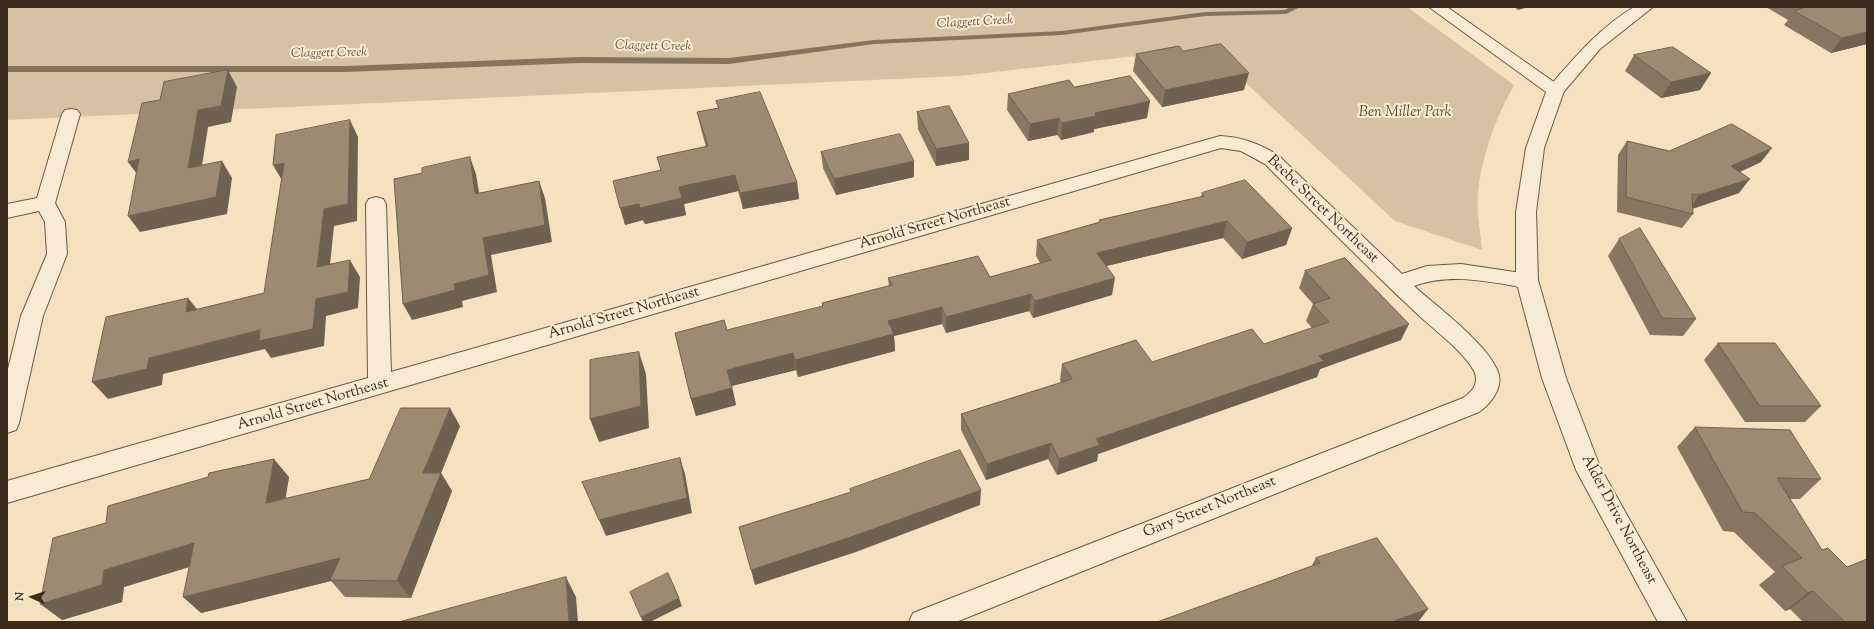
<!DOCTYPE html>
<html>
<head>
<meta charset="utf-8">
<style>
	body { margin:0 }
	#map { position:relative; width:1874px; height:629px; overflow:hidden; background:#f5e0bf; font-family:"Sorts Mill Goudy",serif }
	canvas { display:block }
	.frame { position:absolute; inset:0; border:8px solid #3d2c1e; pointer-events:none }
	.north { position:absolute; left:12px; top:577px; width:40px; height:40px; -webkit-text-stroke:3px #f8ebd5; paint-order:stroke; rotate:273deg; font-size:11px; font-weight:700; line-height:16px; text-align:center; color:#3d2c1e }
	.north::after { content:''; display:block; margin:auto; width:14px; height:18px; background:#3d2c1e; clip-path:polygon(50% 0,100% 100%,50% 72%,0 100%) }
</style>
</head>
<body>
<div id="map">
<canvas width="1874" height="629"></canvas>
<div class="frame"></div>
<div class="north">N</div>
</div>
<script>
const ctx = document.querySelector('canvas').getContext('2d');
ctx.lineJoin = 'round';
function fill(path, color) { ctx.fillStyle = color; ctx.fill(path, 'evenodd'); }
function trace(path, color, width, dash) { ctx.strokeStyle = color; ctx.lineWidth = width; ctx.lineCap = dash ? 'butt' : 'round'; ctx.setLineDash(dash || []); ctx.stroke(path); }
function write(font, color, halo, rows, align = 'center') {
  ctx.font = font + ' "Sorts Mill Goudy",serif'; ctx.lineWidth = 4; ctx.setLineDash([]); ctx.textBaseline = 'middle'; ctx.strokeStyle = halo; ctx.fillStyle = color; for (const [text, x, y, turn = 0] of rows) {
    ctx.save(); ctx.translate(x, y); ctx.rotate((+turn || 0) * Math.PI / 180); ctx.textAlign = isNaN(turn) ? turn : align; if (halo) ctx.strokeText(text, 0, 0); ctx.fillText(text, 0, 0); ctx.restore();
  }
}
const green = new Path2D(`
	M7,7H1407L1514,85C1494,121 1475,171 1478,214C1479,226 1481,238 1482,250L1395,221L1208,48L959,76L7,120Z`);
const stream = new Path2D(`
	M1290,7H1300L1286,14L1205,16L1062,35L874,44L729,64L580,63L345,72H7V66H345L580,57L729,58L874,40L1062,31L1205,12L1285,10Z`);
const minor = new Path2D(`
	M1634,7H1653L1600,49L1561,95L1555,96L1549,95L1546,91L1549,87C1575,57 1599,28 1634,7Z
	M71,109L77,110L80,114L55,203L65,222L67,254L43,316L19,423L16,430L7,433V373L21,316L47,254L45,222L39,211L7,218V204L37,198L62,114L65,110Z
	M1220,136C1242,137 1261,144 1279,156L1402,274L1427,266L1461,264L1535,275L1538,280L1535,285L1527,288C1490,282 1451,272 1414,286C1437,307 1491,346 1499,375C1502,390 1490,404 1479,412L956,622H909L913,613L1463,398C1472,392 1480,383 1474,371C1464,351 1428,325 1412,309C1362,262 1314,213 1265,164L1241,151L1221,148L7,503V481L368,378L366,204L369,199L376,197L383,199L386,204L391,372Z`);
const tertiary = new Path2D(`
	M1429,7H1447L1561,87L1564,91L1544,148L1536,212L1538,280L1566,378L1600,467L1687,622H1658L1576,470L1542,378L1516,280V212L1526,148L1546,92Z`);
const wall = new Path2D(`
	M1514,7H1528L1518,10Z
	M1766,7H1867V44L1831,53L1784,25L1788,20Z
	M1183,51L1244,90L1162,107L1133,71L1136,54Z
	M1634,55L1711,73L1700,90L1661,98L1625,71Z
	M1074,87L1147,118L1094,129V132L1061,140L1057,135L1028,141L1007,110L1008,94Z
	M716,101L797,182L799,199L743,209L738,191L684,204L686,215L645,224L643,220L625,225L661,170L657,157L706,147L701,129L697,112L718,108Z
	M917,112L969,160L936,166L918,129Z
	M1627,141L1669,151L1761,162L1740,172L1739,193L1692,209L1693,214L1682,228L1617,212L1618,155Z
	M821,152L914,177L836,195L823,168Z
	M1202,193L1292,228L1286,245L1242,259L1223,238L1106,266L1112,295L1033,318L1029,311L946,333L942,324L894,336L895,351L798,377L796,370L732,386L736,405L696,416L691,399L822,306V303L889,286L888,278L990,277L1040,263L1036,256L1037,240L1099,223V220L1201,197Z
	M1619,239L1696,319L1683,336L1650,335L1608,256Z
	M1305,271L1401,340L1320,369L1317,377L1098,454L1097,461L1057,475L1048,459L986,480L961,430V414L1061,383L1060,380L1062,364L1152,362L1264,344L1312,328L1306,321L1313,304L1299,288Z
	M1718,343L1821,406L1805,422H1745L1704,360Z
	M460,426L441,473L452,491L411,598L345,597L331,581L201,613L189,567L124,587L122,602L62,620L289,477L285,499L369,479Z
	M1695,427L1821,479L1800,499H1790L1867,622H1803L1790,609L1785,611L1759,585L1775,572L1734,532L1723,531L1677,447Z
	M1316,558L1418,622L1312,565Z`);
const shadedWall = new Path2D(`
	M1519,7H1528L1518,10Z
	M1867,32V44L1831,53L1842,38Z
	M228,70L237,87L231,122L208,127L199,185L188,168L198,110Z
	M1249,73L1244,90L1162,107L1165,90Z
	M1711,73L1700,90L1661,98L1671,82Z
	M1150,101L1147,118L1094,129V132L1061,140L1062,123L1095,113Z
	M1059,118L1057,135L1028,141L1030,124Z
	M350,120L358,137L357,221L334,226L328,284L317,267L324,209Z
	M969,143V160L936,166V149Z
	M1772,148L1761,162L1721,180L1731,166Z
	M470,157L476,174L482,211L475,194Z
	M139,159L140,178L128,162Z
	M222,161L232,178L227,214L140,232L128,216Z
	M914,161V177L836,195L834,179Z
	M284,163L283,182L273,165Z
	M735,175L738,191L684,204L686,215L645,224L643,220L625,225L620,208L679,187Z
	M1750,179L1739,193L1689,210L1699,195Z
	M539,181L545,198L552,242L491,255L497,292L462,301L463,307L412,320L403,304L454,284L483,238Z
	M797,182L799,199L743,209L740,193Z
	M1227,221L1223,238L1094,269L1097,253Z
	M1292,228L1286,245L1242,259L1247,242Z
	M350,260L360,277L358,308L326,316L324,346L271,358L265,349L163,374L162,385L108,399L92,382L149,358L260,330L316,299Z
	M1115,278L1112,295L1033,318L1035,301Z
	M1031,294L1029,311L946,333V317Z
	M188,298L201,314L186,312Z
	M942,307V324L894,336L895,351L798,377L795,360L888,321Z
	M1409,324L1401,340L1320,369L1317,377L1098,454L1097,461L1057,475L1059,459L1096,439L1319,356Z
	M639,352L646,374L649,428L599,442L590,419Z
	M793,353L796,370L731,386L727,370Z
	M732,388L736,405L696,416L691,399Z
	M450,408L460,426L441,473L452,491L411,598L397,581L423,473Z
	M1051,443L1048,459L986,480L987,464Z
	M680,458L685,474L692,513L606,536L599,520Z
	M274,459L289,477L282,521L266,503Z
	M981,490L980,505L856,552L755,585L751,570Z
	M194,543L212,560L124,587L122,602L62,620L40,604L104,570Z
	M340,558L330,580L331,581L201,613L183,597Z
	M566,577L576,597L578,622H569Z
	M1813,591L1790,609L1785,611L1808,593Z
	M679,598L682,606L650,622H643L641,617Z
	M1428,609L1418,622H1391Z`);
const building = new Path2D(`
	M1800,7H1867V32L1842,38L1794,11L1803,8Z
	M1221,44L1249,73L1165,90L1136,54L1179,46L1183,51Z
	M1673,47L1711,73L1671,82L1634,55Z
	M228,70L221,106L198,110L188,168L222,161L216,197L128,216L139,159L128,162L142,103L160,100L164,82Z
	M1130,76L1150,101L1095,113L1096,116L1062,123L1059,118L1030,124L1008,94L1069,80L1074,87Z
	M760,92L797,182L740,193L735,175L679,187L682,198L640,208L639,204L620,208L613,181L661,170L657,157L708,146L697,112L719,108L716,101Z
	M949,106L969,143L936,149L917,112Z
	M350,120L348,204L324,209L317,267L350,260L348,292L316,299L313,329L259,341L260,330L149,358L147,369L92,382L106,317L188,298L186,312L264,293L284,163L273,165L276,135Z
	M1732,124L1772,148L1731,166L1750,179L1699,195L1692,194L1693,214L1626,197L1627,141L1669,151Z
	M900,134L914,161L834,179L821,152Z
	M470,157L475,194L539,181L545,225L483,238L489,275L454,284L455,290L403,304L394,179L422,173V168Z
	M1245,180L1292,228L1247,242L1227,221L1097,253L1115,278L1035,301L1031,294L946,317L942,307L888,321L894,334L795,360L793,353L727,370L732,388L691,399L675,333L724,320L727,330L823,306L822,303L892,285L888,278L978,256L990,277L1051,260L1037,240L1100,222L1099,220L1204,196L1202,193Z
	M1640,228L1696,319L1662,318L1619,239Z
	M1345,258L1409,324L1319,356L1324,361L1096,439L1100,445L1059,459L1051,443L987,464L961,414L1072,379L1062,364L1136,340L1152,362L1252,329L1264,344L1329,322L1313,304L1330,298L1305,271Z
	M1718,343H1775L1821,406H1760Z
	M639,352L641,406L590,419V360Z
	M401,408H450L423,473H441L397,581L330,580L340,558L183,597L194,543L104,570L102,585L40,604L53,538L106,523L108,506L208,477L209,473L274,459L266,503L369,479Z
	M1695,427L1790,430L1821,479L1777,478L1822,550L1828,548L1847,567L1867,559V622H1845L1813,591L1808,593L1782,566L1802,558L1755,513L1743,512Z
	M960,450L981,490L854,536L751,570L739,527L851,492L850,489Z
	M680,458L687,498L599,520L582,482Z
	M1377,538L1428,609L1391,622H1157L1320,563L1316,558Z
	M668,573L679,598L641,617L630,592Z
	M566,577L569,622H399Z`);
const farWaternames = [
	["Claggett Creek",975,23,-3],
	["Claggett Creek",653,47,1],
	["Claggett Creek",329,54,-1]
];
const parkNames = [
	["Ben Miller Park",1405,113]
];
const streetNames = [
	["Beebe Street Northeast",1322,210,44],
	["Arnold Street Northeast",935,224,-16],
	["Arnold Street Northeast",624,314,-16],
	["Arnold Street Northeast",313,405,-16],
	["Gary Street Northeast",1210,508,-22],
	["Alder Drive Northeast",1618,520,62]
];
fill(green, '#d6c1a4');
fill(stream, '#86735e');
trace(minor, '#6b5946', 2);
trace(tertiary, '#6b5946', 2);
fill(minor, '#f8ebd5');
fill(tertiary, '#f8ebd5');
fill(wall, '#877762');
fill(shadedWall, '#6e6150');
fill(building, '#9d8a72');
trace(building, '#6e6150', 1);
write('italic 13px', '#61503e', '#f8ebd5', farWaternames);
write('italic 15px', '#5c4a39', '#f8ebd5', parkNames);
write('15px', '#3d2c1e', '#f8ebd5', streetNames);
</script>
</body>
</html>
